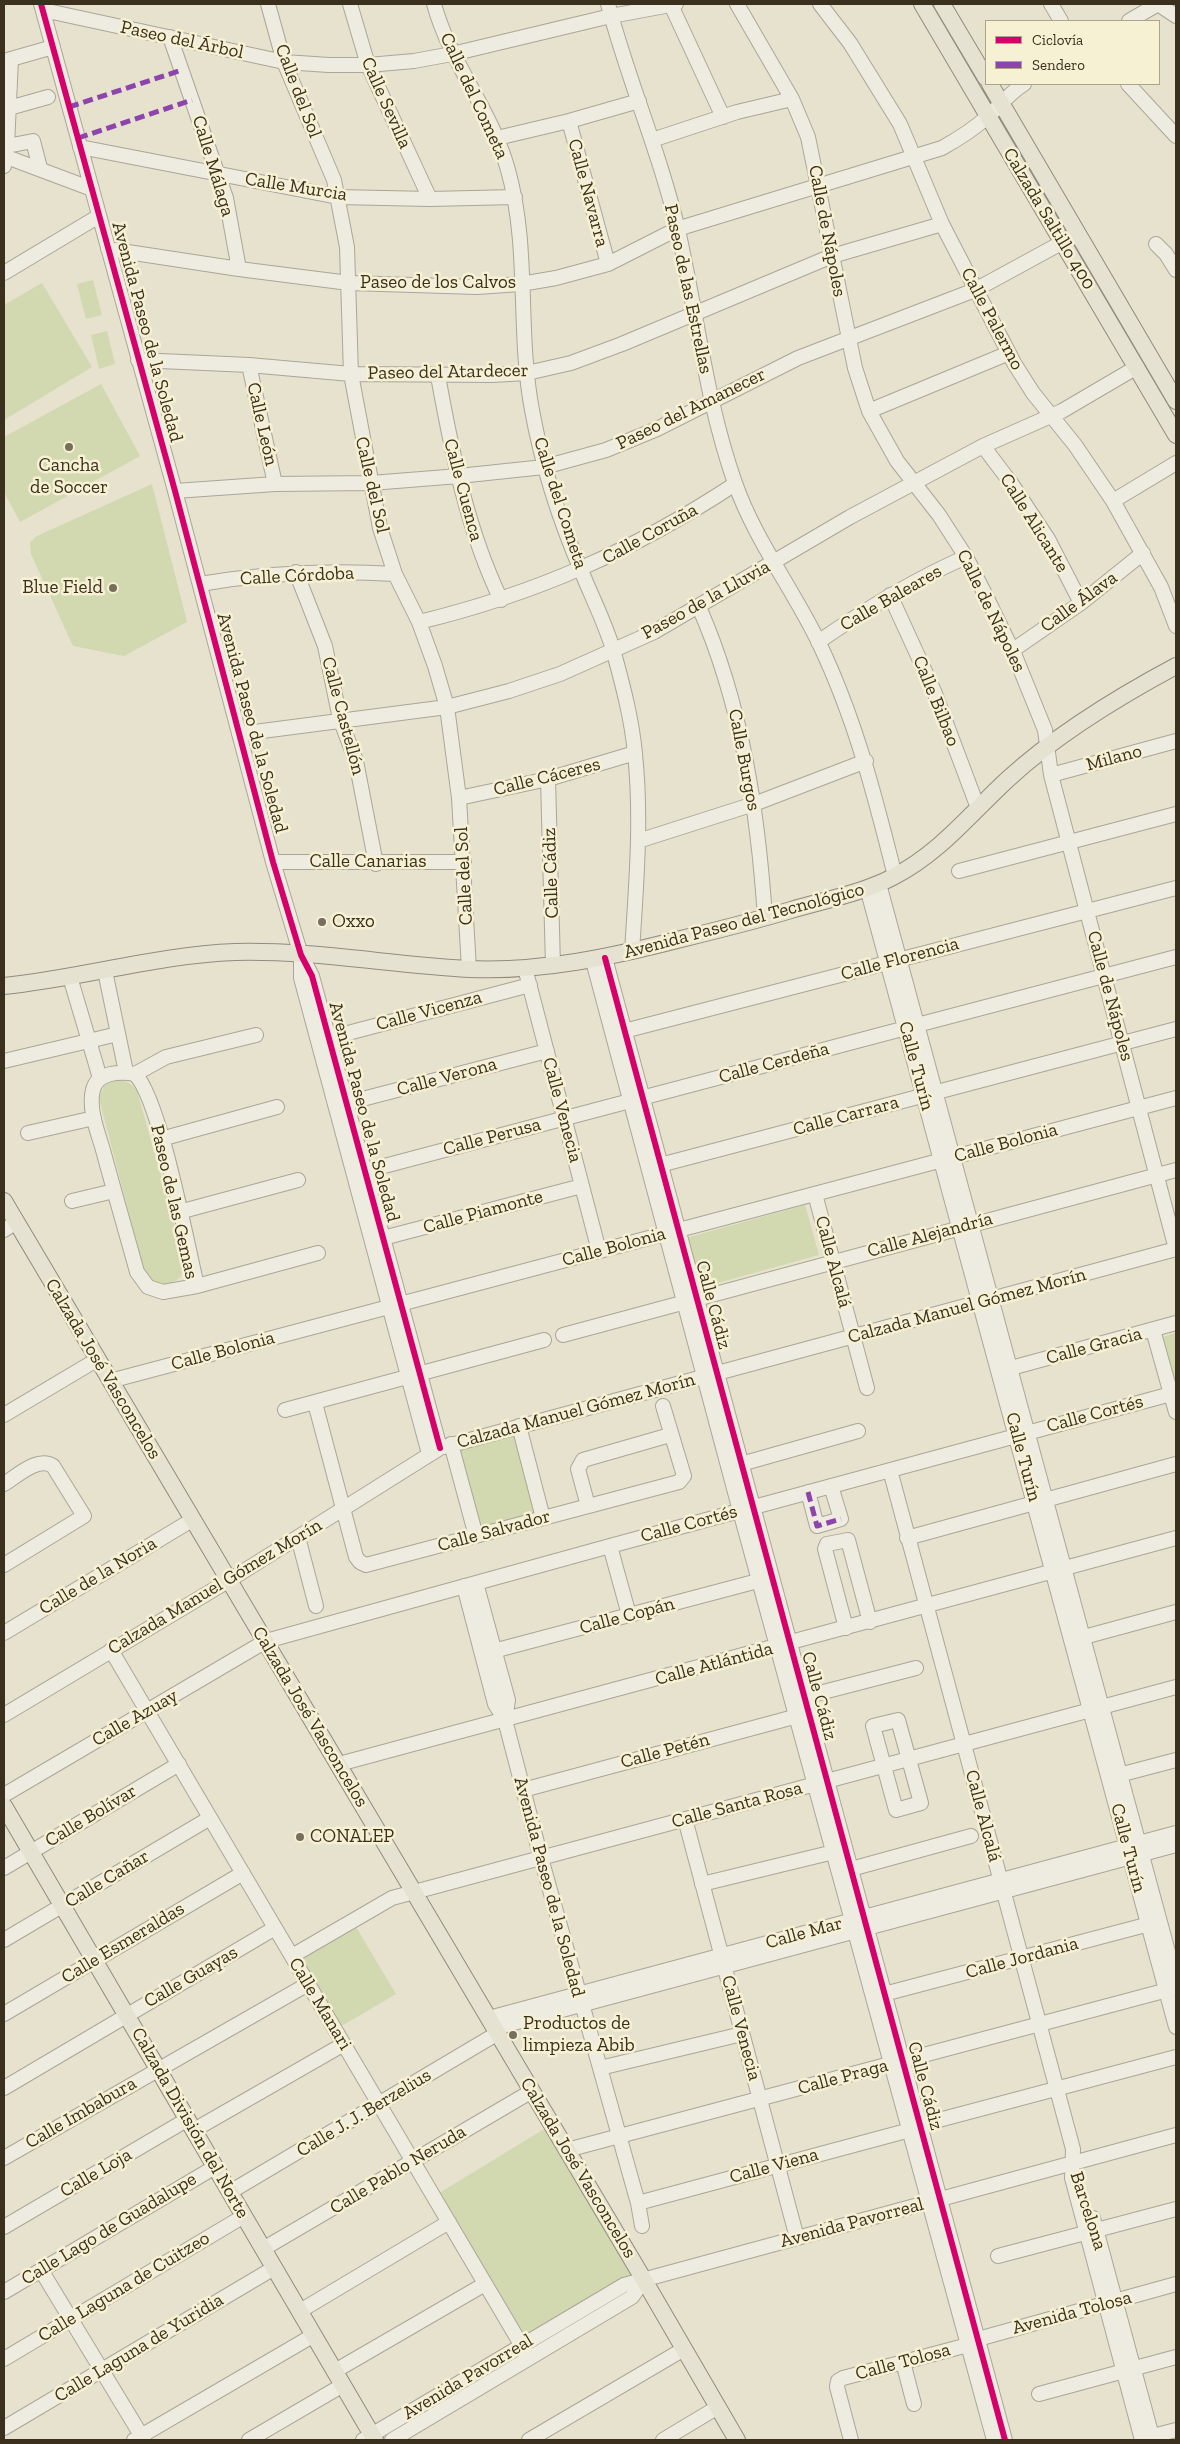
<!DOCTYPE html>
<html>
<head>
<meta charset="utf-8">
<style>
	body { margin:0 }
	#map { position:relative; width:1180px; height:2444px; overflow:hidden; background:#e6e2ce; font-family:"Zilla Slab",serif }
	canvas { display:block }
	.frame { position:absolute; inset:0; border:5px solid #3b301e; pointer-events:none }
	.legend { position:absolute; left:985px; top:20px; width:175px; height:65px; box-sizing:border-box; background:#f7f1d4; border:1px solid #aca48b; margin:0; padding:6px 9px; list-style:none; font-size:15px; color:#3b301e }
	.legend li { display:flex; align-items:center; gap:10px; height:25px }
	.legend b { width:25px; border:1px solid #aca48b }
</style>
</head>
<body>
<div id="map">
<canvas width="1180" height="2444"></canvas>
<div class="frame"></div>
<ul class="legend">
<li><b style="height:6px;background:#d6006c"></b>Ciclovía</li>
<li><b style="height:6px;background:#8e44ad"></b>Sendero</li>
</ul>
</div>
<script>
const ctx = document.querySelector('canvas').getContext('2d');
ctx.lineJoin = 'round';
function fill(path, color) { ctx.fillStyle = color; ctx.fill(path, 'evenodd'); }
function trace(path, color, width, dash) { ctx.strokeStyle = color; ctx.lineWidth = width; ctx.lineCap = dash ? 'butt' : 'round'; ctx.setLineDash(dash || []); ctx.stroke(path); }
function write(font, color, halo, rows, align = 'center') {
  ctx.font = font + ' "Zilla Slab",serif'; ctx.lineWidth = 5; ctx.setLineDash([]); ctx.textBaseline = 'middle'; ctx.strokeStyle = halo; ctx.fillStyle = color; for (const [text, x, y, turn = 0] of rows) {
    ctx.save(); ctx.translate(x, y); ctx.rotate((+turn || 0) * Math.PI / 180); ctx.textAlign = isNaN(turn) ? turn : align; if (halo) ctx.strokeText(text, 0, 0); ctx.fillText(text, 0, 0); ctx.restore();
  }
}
const green = new Path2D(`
	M93,280L102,315L86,319L77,284Z
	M42,283L92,367L4,420V305Z
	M107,331L115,364L99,369L91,335Z
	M101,384L140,456L20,522L4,492V437Z
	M152,484L187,622L124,656L73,646L31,554L30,542L37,536Z
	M113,1080C125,1080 130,1082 137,1091L185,1261L181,1277C168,1287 154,1287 144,1272L99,1098L105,1085Z
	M805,1205L819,1255L699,1288L686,1238Z
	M1176,1333V1388L1163,1337Z
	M517,1429L540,1516L477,1533L454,1446Z
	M353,1922L396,1994L338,2028L297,1957Z
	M549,2126L640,2278L522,2343L436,2195Z`);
const minor = new Path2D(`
	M41,4L175,491L273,862L301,955L312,976L440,1448
	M268,4L284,62L334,180L347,247L351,374L380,528L395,574L419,622L435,666L447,707L459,798L469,969
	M350,4L368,65L430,199
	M434,4C450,63 492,111 508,170C530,248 517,331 532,410C542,465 559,519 581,570C592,598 606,624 614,653C623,686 632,720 635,754C642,820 636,886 632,952
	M608,4C628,80 660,153 678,230C697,314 706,401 735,483C755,540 793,589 819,643C855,718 875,796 895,876
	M737,4L792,99L808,137L855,368L869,411L897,461L939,515L966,557L987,598L1015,656L1045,730L1051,775L1176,1249
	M820,4L850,43L900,124L942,224L1014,363L1033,393L1075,445L1113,501L1161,587L1176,626
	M1051,4L1061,21
	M1158,4L1176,16
	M671,5L723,117
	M43,10L284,62L329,65H368L414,61L452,54L611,16L676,4
	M1129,21L1158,4
	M170,37L226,198L239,269
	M4,61L53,47
	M1128,84L1176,136
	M9,108L48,97
	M569,121L608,264
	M497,138L569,121L639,101
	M652,140L737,112L792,99
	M7,146L33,141L40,168
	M80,147L338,197L430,199L515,197
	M4,156L92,189
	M4,166L7,146L11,59
	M1156,244L1166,254L1176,270
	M108,249L239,269L349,283L477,287L521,284L556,278L608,264L677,229L942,148C958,139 973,130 987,117C1000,106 1009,93 1024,84
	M4,273L99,216
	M138,360L249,365L351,374L492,375L527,373L571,363L622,344L832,256L942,224
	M249,365L275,484
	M438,376C452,453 467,529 501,600
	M869,411L1009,353
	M983,446L1011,483L1048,539L1081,603
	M175,491L275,484L371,483L459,476L544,467L606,450L657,429L798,358L975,290L1063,242
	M1113,501L1176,463
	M296,572L325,646L340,719L356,761L376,864
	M200,584C265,573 329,570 395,574
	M890,595L934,691L978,808
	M699,607C742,705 758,812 765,918
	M419,622C535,594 635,550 735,484
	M818,642C866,609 913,580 966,557
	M1013,650L1081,603L1143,553
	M239,734L447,707L509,691L560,674L654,632L850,517L983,446L1062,411L1137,367
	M1051,775L1176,741
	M548,779L553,966
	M459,798L548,779L635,753
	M638,841L754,804L866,761
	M273,862H464
	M959,871L1176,814
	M879,884L1176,1981
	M867,888L1176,2027
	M301,956V978L429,1454
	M605,958L1005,2440
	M593,961L740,1511L994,2440
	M525,968L599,1251
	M105,971L126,1072
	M70,977L100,1078
	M917,1025L1176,957
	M624,1031L1176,888
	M329,1038L530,985
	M4,1061L118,1034
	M135,1074L166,1057L256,1035
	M347,1103L547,1051
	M28,1133L94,1118
	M161,1139L277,1107
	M660,1165L1176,1029
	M354,1174L906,1028
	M815,1194L867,1388
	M72,1201L114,1191
	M179,1212L298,1180
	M4,1230L16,1222
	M383,1238L582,1186
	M197,1286C187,1244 160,1099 135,1074C120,1071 97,1072 93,1090C88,1108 98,1133 103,1150C114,1191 126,1232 137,1272L148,1287L163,1292L197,1286L318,1253
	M1153,1330L1176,1412
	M563,1335L1176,1170
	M1011,1368L1176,1323
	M110,1381L1176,1098
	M315,1403L356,1557L360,1562L366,1565L679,1482L684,1476L663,1406
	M285,1410L544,1340
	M4,1415L98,1359
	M519,1426L543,1518
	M451,1444L476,1536
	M741,1464L858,1431
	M890,1470L1073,2149L1072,2178L1142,2440
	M4,1484C17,1476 38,1456 53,1466L84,1516L4,1565
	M808,1492L817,1526L841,1519L831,1486
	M588,1506L578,1469L583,1460L670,1435
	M298,1537L316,1606
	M907,1538L1176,1464
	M610,1546L629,1615
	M476,1583L508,1700L505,1720
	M464,1586L495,1704L505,1720L541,1858L638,2203L642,2226
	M846,1628L825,1549L827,1544L848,1540L870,1622
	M4,1633L192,1520
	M1084,1637L1176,1612
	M111,1650L529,2358
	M482,1654L769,1578
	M804,1697L916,1668
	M4,1715L228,1581L440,1448L1176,1249
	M898,1720L921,1803L896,1810L873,1726Z
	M339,1764L1176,1538
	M1119,1775L1176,1760
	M523,1790L805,1714
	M4,1795L266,1641L610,1546L1171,1394
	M685,1819L797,2238
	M4,1868L179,1764
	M851,1869L971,1836
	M702,1884L842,1850
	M4,1940L210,1818
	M292,1956L392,1898L1176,1687
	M884,1994L1157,1922
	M4,2014L243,1873
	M489,2018L1176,1833
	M495,2028L1176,1845
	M600,2068L742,2034
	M4,2088L275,1928
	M920,2125L1176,2057
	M194,2130L344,2044
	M567,2150L1175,1988
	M4,2158L308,1984
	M230,2192L498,2033
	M638,2203L910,2130
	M1093,2218L1153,2440
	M4,2227L188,2119
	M263,2249L532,2091
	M998,2256L1176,2209
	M41,2270L144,2440
	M4,2292L215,2167
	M300,2311L449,2222
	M4,2359L244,2216
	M903,2362L914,2404
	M335,2371L485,2284
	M1039,2394L1176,2357
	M4,2428L274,2268
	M1145,2438L1176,2430
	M134,2440L314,2335
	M249,2440L343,2385
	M363,2440L624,2285L1176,2135
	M392,2440L632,2297L644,2280
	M529,2440L684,2349
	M663,2440L718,2407
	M851,2440L837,2387L838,2381L843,2378L968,2345L978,2339L1176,2284`);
const major = new Path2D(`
	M922,4L1176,435
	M942,4L986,78
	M990,84L1176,401
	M4,986C82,978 157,955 235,952C313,950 391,965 469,969C542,972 611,957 681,939C718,930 755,921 791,910C825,900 862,893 893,877C940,853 971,813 1008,779C1057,734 1118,697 1176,666
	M4,1201L644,2280L737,2440
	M4,1806L375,2440`);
const quiet = new Path2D(`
	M69,107L182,70
	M78,138L192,100
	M808,1492L817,1526L841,1519`);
const cycleway = new Path2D(`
	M41,4L175,491L273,862L301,955L312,976L440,1448
	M605,958L1005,2440`);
const markers = [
	[69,447,5,"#776e5c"],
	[113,588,5,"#776e5c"],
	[322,922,5,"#776e5c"],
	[300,1837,5,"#776e5c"],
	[513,2035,5,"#776e5c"]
];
const streetNames = [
	["Paseo del Árbol",182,40,12],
	["Calle del Sol",298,91,69],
	["Calle del Cometa",474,96,65],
	["Calle Sevilla",386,103,66],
	["Calle Málaga",213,166,73],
	["Calle Murcia",296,187,9],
	["Calle Navarra",588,193,75],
	["Calzada Saltillo 400",1049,219,59],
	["Calle de Nápoles",827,231,79],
	["Paseo de los Calvos",438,283],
	["Paseo de las Estrellas",688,289,78],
	["Calle Palermo",992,319,62],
	["Avenida Paseo de la Soledad",147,332,75],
	["Paseo del Atardecer",448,372,-1],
	["Paseo del Amanecer",691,409,-26],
	["Calle León",262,424,77],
	["Calle del Sol",372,485,77],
	["Calle Cuenca",463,490,75],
	["Calle del Cometa",560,503,72],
	["Calle Alicante",1034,523,58],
	["Calle Coruña",650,534,-29],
	["Calle Córdoba",297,576,-3],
	["Calle Baleares",891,598,-30],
	["Paseo de la Lluvia",706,600,-29],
	["Calle Álava",1079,602,-36],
	["Calle de Nápoles",991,611,64],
	["Calle Bilbao",936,701,68],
	["Calle Castellón",343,716,75],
	["Avenida Paseo de la Soledad",252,723,75],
	["Milano",1114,758,-15],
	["Calle Burgos",744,760,79],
	["Calle Cáceres",547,777,-14],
	["Calle Canarias",368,862],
	["Calle Cádiz",551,873,-92],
	["Calle del Sol",464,876,-93],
	["Avenida Paseo del Tecnológico",744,921,-15],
	["Calle Florencia",900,959,-15],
	["Calle de Nápoles",1110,996,75],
	["Calle Vicenza",429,1011,-15],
	["Calle Cerdeña",774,1063,-15],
	["Calle Turín",916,1066,75],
	["Calle Verona",447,1077,-15],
	["Calle Venecia",562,1110,75],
	["Avenida Paseo de la Soledad",364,1112,75],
	["Calle Carrara",846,1116,-15],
	["Calle Perusa",492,1137,-15],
	["Calle Bolonia",1006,1143,-15],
	["Paseo de las Gemas",174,1202,77],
	["Calle Piamonte",483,1212,-15],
	["Calle Alejandría",930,1235,-15],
	["Calle Bolonia",614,1247,-15],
	["Calle Alcalá",833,1262,75],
	["Calle Cádiz",713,1305,75],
	["Calzada Manuel Gómez Morín",967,1306,-15],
	["Calle Gracia",1094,1346,-15],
	["Calle Bolonia",223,1351,-15],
	["Calzada José Vasconcelos",103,1369,59],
	["Calzada Manuel Gómez Morín",576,1411,-15],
	["Calle Cortés",1095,1414,-15],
	["Calle Turín",1023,1457,75],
	["Calle Cortés",689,1524,-15],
	["Calle Salvador",494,1531,-15],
	["Calle de la Noria",98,1576,-31],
	["Calzada Manuel Gómez Morín",215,1587,-31],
	["Calle Copán",627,1616,-15],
	["Calle Atlántida",714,1664,-15],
	["Calle Cádiz",819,1696,75],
	["Calzada José Vasconcelos",310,1717,59],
	["Calle Azuay",135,1718,-30],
	["Calle Petén",665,1751,-15],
	["Calle Santa Rosa",737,1805,-15],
	["Calle Bolívar",91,1816,-31],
	["Calle Alcalá",983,1816,75],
	["Calle Turín",1128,1848,75],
	["Calle Cañar",107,1879,-31],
	["Avenida Paseo de la Soledad",549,1887,75],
	["Calle Mar",804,1933,-15],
	["Calle Esmeraldas",123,1943,-31],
	["Calle Jordania",1022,1958,-15],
	["Calle Guayas",191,1977,-30],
	["Calle Manari",320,2004,59],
	["Calle Venecia",741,2028,75],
	["Calle Praga",843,2077,-15],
	["Calle Cádiz",925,2086,75],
	["Calle Imbabura",81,2113,-30],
	["Calle J. J. Berzelius",364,2113,-31],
	["Calzada División del Norte",190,2123,60],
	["Calle Viena",774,2166,-15],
	["Calzada José Vasconcelos",578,2168,59],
	["Calle Pablo Neruda",398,2170,-31],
	["Calle Loja",96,2173,-30],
	["Barcelona",1088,2211,72],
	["Avenida Pavorreal",852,2223,-15],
	["Calle Lago de Guadalupe",109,2229,-31],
	["Calle Laguna de Cuitzeo",124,2287,-31],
	["Avenida Tolosa",1072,2313,-15],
	["Calle Laguna de Yuridia",139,2348,-31],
	["Calle Tolosa",903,2362,-15],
	["Avenida Pavorreal",468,2377,-31]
];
const poiNames = [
	["Cancha",69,466,"center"],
	["de Soccer",69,488,"center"],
	["Blue Field",103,588,"right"],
	["Oxxo",332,922],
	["CONALEP",310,1837],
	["Productos de",523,2024],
	["limpieza Abib",523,2046]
];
fill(green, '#d2d8af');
trace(minor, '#aba697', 16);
trace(major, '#918c7e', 18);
trace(minor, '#eeebe0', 14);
trace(major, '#e6e2d1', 16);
trace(quiet, '#8e44ad', 5, [10, 5]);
trace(cycleway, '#d6006c', 6);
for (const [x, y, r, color] of markers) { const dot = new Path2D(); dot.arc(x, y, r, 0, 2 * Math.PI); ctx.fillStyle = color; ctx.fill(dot); trace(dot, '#f7f1d4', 2); }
write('19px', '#3b301e', '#f7f1d4', streetNames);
write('19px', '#3b301e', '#f7f1d4', poiNames, 'left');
</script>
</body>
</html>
